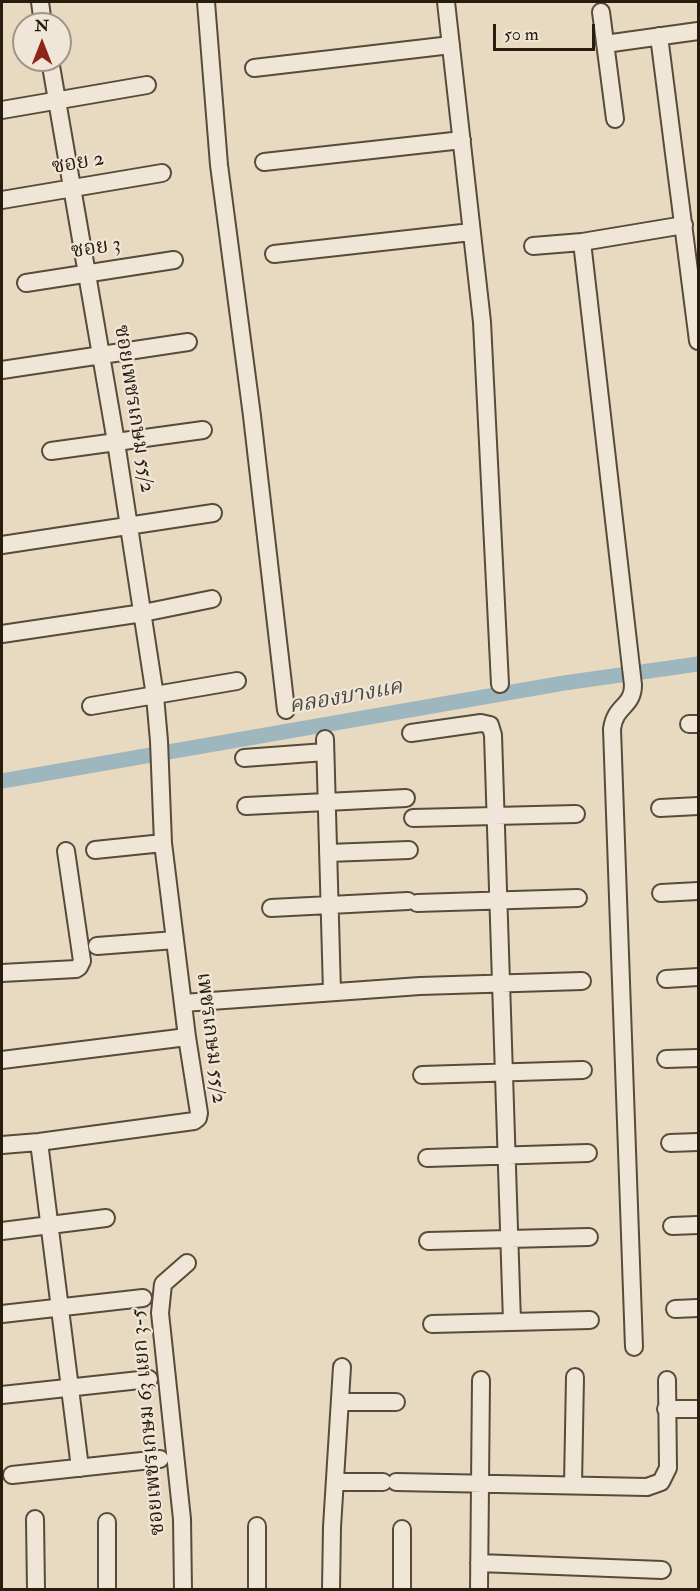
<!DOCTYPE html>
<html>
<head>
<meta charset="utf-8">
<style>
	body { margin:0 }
	#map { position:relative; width:700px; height:1591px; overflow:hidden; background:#e8d9c1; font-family:"IM FELL Double Pica",serif }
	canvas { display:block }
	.frame { position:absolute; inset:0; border:3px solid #271c0d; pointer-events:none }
	.north { position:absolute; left:12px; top:12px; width:60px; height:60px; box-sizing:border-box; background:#f0e6d7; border:2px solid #a09586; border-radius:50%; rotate:0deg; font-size:16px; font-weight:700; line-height:24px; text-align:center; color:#271c0d }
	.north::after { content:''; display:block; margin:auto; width:21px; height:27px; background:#8f2418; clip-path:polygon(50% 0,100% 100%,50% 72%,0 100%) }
	.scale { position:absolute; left:493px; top:24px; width:102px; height:27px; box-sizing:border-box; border:3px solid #271c0d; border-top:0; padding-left:8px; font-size:18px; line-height:21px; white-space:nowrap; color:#271c0d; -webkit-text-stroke:4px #f0e6d7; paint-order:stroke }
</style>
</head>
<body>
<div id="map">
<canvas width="700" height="1591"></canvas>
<div class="frame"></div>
<div class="north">N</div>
<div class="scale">50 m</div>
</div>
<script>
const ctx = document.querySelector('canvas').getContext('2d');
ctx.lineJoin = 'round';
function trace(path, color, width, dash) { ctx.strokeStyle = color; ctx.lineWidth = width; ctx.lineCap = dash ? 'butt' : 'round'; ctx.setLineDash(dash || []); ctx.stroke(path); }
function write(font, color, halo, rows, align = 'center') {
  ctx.font = font + ' "IM FELL Double Pica","Noto Serif Thai",serif'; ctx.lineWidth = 4.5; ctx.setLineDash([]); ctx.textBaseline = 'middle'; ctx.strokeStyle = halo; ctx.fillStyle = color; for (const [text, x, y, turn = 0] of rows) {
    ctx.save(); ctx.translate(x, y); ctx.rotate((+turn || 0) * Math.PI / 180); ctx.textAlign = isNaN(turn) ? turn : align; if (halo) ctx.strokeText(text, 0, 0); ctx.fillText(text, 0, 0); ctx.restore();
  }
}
const canal = new Path2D(`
	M2,781L564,683L698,664`);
const street = new Path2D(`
	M40,2L43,24
	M206,2L219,165L252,416L286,710
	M446,2L482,322L500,684
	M601,12L615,119
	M659,36L698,341
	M605,44L698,31
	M254,68L451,45
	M2,110L147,85
	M264,162L462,140
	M2,200L162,173
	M533,246L582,242
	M274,254L471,232
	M26,283L174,260
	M2,370L188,342
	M51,451L203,430
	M2,545L213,513
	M2,634L143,613L212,599
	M91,706L237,681
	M689,724H698
	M411,733L481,723L490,725L493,735L512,1322
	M325,739L332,992
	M244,758L325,752
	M246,806L406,798
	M660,808L698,806
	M413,818L576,814
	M95,850L163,843
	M328,853L409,850
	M661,893L698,891
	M417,903L578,898
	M271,908L408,901
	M97,946L175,940
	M2,973L76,969L79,967L82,961L66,851
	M666,979L698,977
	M183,1003L420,986L582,981
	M666,1059L698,1058
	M2,1060L187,1037
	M422,1075L583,1070
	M39,1142L80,1468
	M670,1143L698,1142
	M2,1145L39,1142L194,1121L198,1118L199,1113L187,1037L163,843L159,741L155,696L116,442L50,60
	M427,1158L588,1153
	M672,1226L698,1225
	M2,1231L106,1218
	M428,1241L589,1237
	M675,1309L698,1308
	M2,1314L143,1298
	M432,1324L590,1320
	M634,1347L612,729C615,705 633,707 633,685L582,242L684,225
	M2,1395L149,1379
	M340,1402H396
	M666,1409H698
	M12,1475L160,1459
	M335,1482H383
	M396,1482L647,1487L661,1482L668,1468L667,1380
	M573,1485L575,1377
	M35,1519L36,1590
	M107,1522V1590
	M402,1529V1590
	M479,1563L662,1570
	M183,1590L182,1519L160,1313L163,1284L187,1263
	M257,1590V1526
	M331,1590L332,1527L342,1367
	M479,1590L481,1380`);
const streetNames = [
	["ซอย 2",78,164,-10],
	["ซอย 3",96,249,-9],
	["ซอยเพชรเกษม 55/2",133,409,81],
	["เพชรเกษม 55/2",210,1038,83],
	["ซอยเพชรเกษม 63 แยก 3-5",149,1422,-95]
];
const waterNames = [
	["คลองบางแค",346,698,-10]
];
trace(canal, '#9eb7bf', 15);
trace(street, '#574b3a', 20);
trace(street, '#f0e6d7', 16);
write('21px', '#271c0d', '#f0e6d7', streetNames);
write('italic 22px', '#4b4a42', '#f0e6d7', waterNames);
</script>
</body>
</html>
